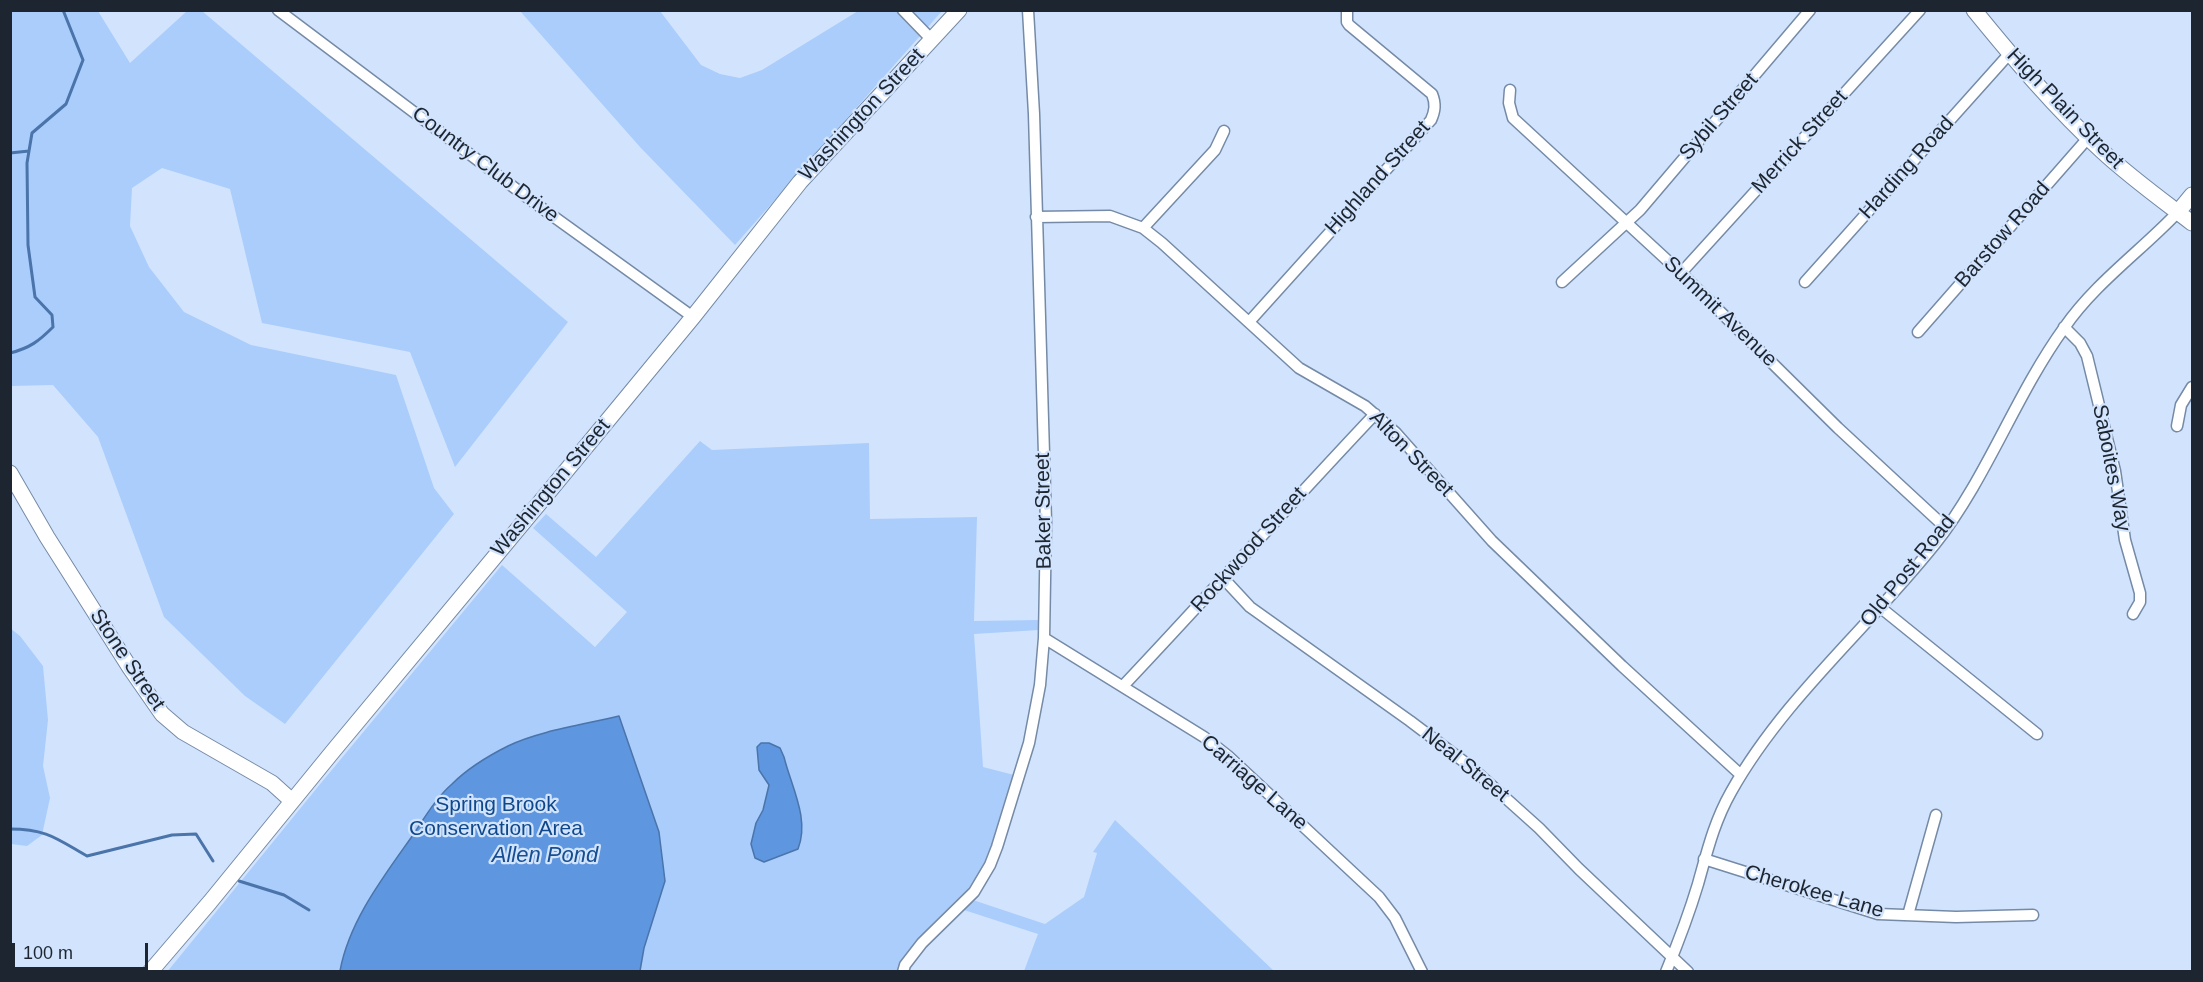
<!DOCTYPE html>
<html>
<head>
<meta charset="utf-8">
<style>
	body { margin:0 }
	#map { position:relative; width:2203px; height:982px; overflow:hidden; background:#d2e4fd; font-family:Helvetica,sans-serif }
	canvas { display:block }
	.frame { position:absolute; inset:0; border:12px solid #1c2530; pointer-events:none }
	.scale { position:absolute; left:12px; top:943px; width:136px; height:27px; box-sizing:border-box; border:3px solid #1c2530; border-top:0; padding-left:8px; font-size:18px; line-height:21px; white-space:nowrap; color:#1c2530; -webkit-text-stroke:4px #d2e4fd; paint-order:stroke }
</style>
</head>
<body>
<div id="map">
<canvas width="2203" height="982"></canvas>
<div class="frame"></div>
<div class="scale">100 m</div>
</div>
<script>
const ctx = document.querySelector('canvas').getContext('2d');
ctx.lineJoin = 'round';
function fill(path, color) { ctx.fillStyle = color; ctx.fill(path, 'evenodd'); }
function trace(path, color, width, dash) { ctx.strokeStyle = color; ctx.lineWidth = width; ctx.lineCap = dash ? 'butt' : 'round'; ctx.setLineDash(dash || []); ctx.stroke(path); }
function write(font, color, halo, rows, align = 'center') {
  ctx.font = font + ' Helvetica,sans-serif'; ctx.lineWidth = 4.5; ctx.setLineDash([]); ctx.textBaseline = 'middle'; ctx.strokeStyle = halo; ctx.fillStyle = color; for (const [text, x, y, turn = 0] of rows) {
    ctx.save(); ctx.translate(x, y); ctx.rotate((+turn || 0) * Math.PI / 180); ctx.textAlign = isNaN(turn) ? turn : align; if (halo) ctx.strokeText(text, 0, 0); ctx.fillText(text, 0, 0); ctx.restore();
  }
}
const green = new Path2D(`
	M10,11H98L130,63L187,11H202L568,322L455,467L410,352L262,323L230,189L162,168L132,188L130,226L149,267L184,312L251,345L396,375L434,488L454,514L285,724L245,696L164,617L98,437L53,385L11,386Z
	M520,11H660L701,65L720,74L740,78L762,70L858,11H942L735,245L640,147Z
	M700,441L712,450L869,443L870,519L977,517L974,621L1040,620L1039,630L974,634L983,767L1018,776L990,865L903,971L167,972L321,783L502,565L595,647L627,612L533,528L546,514L596,557Z
	M10,628L20,636L43,666L48,720L43,766L50,798L42,835L27,846L11,844Z
	M1115,820L1274,971H1024L1038,934L964,910L973,900L1045,924L1084,897L1097,853L1093,852Z`);
const water = new Path2D(`
	M619,716L659,832L665,881L644,948L640,971H340C349,921 384,876 413,835C425,817 436,798 452,784C468,768 488,756 508,746C538,731 587,724 619,716Z
	M761,743H769L780,748L784,757C791,786 810,819 798,849L764,862L755,858L751,844L756,823L763,810L769,785L759,770L757,747Z`);
const stream = new Path2D(`
	M10,153L29,151
	M10,353C30,348 39,341 53,327L52,315L35,297L28,245L27,163L32,133L66,104L83,60L63,10
	M10,829C47,829 57,839 87,856L172,835L196,834L213,861
	M239,881L284,895L309,910`);
const street = new Path2D(`
	M278,10L532,201L693,317
	M903,10L932,40
	M1510,90L1509,103L1513,118L1681,273L1838,428L1946,528
	M1036,217L1110,216L1143,228L1162,243L1299,368L1365,406L1396,433L1492,541L1622,666L1741,775
	M1143,228L1215,150L1224,131
	M1681,273L1920,10
	M1562,282L1640,210L1810,10
	M1805,282L2010,53
	M1249,322L1431,120C1435,111 1436,104 1432,94L1349,25L1347,22V10
	M2064,327L2080,343L2087,356L2115,471L2125,540L2140,593V602L2133,614
	M1918,332L2088,138
	M2177,426L2181,405L2192,387
	M1224,579L1250,607L1410,721L1471,767L1539,828L1579,869L1688,972
	M1881,608L2037,734
	M1044,638L1204,737L1228,756L1379,897L1395,918L1422,972
	M1123,686C1208,596 1290,504 1375,414
	M1704,859L1878,914L1956,917L2033,915
	M1908,915L1936,815
	M903,972L905,965L922,943L974,892L990,865L997,847L1029,743L1040,685L1044,638L1046,522L1034,114L1028,10
	M1666,972C1678,943 1689,914 1698,884C1707,852 1714,822 1731,792C1783,699 1869,627 1935,544C1987,478 2015,396 2064,328C2095,283 2141,251 2178,212`);
const secondary = new Path2D(`
	M1974,10C2014,59 2055,108 2102,151C2130,177 2162,200 2192,223
	M2178,212L2192,195
	M10,473L47,537L130,668L162,714L183,732L272,783L292,801
	M150,972L210,902L334,750L547,494L693,317L800,182L959,10`);
const streetNames = [
	["High Plain Street",2065,109,46],
	["Washington Street",862,115,-47],
	["Sybil Street",1719,117,-49],
	["Merrick Street",1800,142,-48],
	["Country Club Drive",485,165,37],
	["Harding Road",1907,168,-48],
	["Highland Street",1378,178,-48],
	["Barstow Road",2003,235,-49],
	["Summit Avenue",1720,312,44],
	["Alton Street",1411,454,46],
	["Saboites Way",2111,468,79],
	["Washington Street",551,488,-50],
	["Baker Street",1044,511,-91],
	["Rockwood Street",1249,550,-48],
	["Old Post Road",1908,571,-51],
	["Stone Street",127,660,56],
	["Neal Street",1465,765,39],
	["Carriage Lane",1254,783,41],
	["Cherokee Lane",1814,892,16]
];
const parkNames = [
	["Spring Brook",496,805],
	["Conservation Area",496,829]
];
const waterNames = [
	["Allen Pond",545,856]
];
fill(green, '#aacdfc');
fill(water, '#5e96df');
trace(water, '#4a74aa', 1.5);
trace(stream, '#4a74aa', 3);
trace(street, '#758aa6', 13);
trace(secondary, '#758aa6', 17);
trace(street, '#fff', 10);
trace(secondary, '#fff', 15);
write('21px', '#1c2530', '#d2e4fd', streetNames);
write('21px', '#0f488a', '#d2e4fd', parkNames);
write('italic 22px', '#174e91', '#d2e4fd', waterNames);
</script>
</body>
</html>
